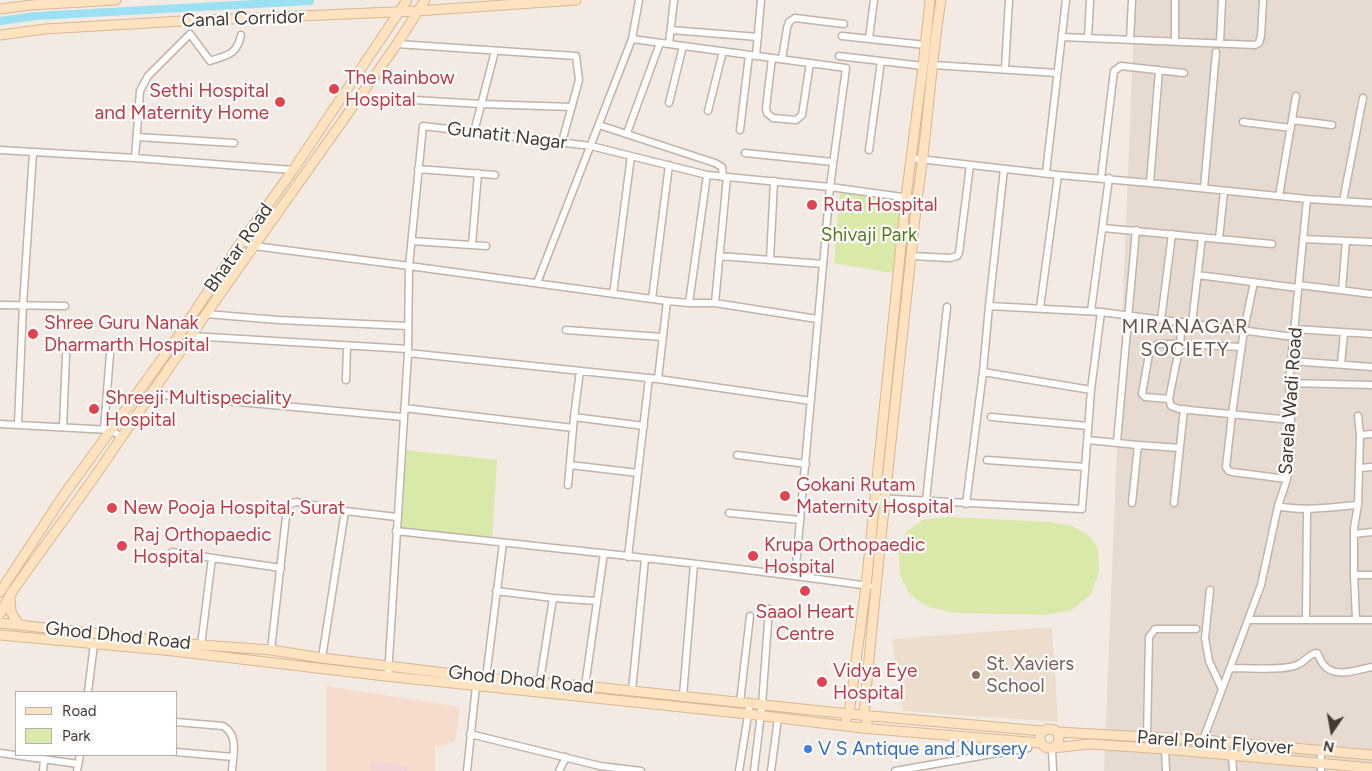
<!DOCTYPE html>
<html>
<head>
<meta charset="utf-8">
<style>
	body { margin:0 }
	#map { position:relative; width:1372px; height:771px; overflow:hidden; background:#f2eae3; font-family:Figtree,sans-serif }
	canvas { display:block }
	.legend { position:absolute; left:15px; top:691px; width:162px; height:65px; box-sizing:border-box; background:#fff; border:1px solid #b4b0ad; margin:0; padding:6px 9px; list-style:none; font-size:15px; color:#443a33 }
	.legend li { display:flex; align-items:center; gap:10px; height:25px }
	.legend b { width:25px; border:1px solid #b4b0ad }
	.north { position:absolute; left:1307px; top:706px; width:50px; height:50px; -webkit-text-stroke:4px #fff; paint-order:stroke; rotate:192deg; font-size:14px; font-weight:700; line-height:20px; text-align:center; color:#443a33 }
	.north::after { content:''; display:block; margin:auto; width:18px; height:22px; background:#443a33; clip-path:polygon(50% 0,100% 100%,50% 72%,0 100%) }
</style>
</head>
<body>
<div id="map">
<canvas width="1372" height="771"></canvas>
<ul class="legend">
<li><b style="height:6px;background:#ffe3c0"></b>Road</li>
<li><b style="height:14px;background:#d9e9a9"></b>Park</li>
</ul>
<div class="north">N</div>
</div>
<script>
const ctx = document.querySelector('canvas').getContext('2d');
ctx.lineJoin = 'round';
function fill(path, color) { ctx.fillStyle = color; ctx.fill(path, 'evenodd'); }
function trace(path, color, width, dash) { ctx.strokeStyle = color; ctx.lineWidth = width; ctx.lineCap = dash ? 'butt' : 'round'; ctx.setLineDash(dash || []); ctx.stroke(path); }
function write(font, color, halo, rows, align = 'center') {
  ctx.font = font + ' Figtree,sans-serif'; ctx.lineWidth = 4.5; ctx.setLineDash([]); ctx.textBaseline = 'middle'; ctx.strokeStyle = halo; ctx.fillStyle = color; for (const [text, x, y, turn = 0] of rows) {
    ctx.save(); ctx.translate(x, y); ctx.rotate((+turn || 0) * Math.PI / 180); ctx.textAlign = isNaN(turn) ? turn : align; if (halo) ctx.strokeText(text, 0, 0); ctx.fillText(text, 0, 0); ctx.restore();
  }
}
const residential = new Path2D(`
	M1135,0H1372V771H1104Z`);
const commercial = new Path2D(`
	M326,686L460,707L455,742L435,747V771H326Z`);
const education = new Path2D(`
	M1052,627L1058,722L903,711L892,639Z`);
const medical = new Path2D(`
	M371,761L408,766L407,771H371Z`);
const green = new Path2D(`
	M840,188L905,207L898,274L834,263Z
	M405,450L497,460L492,539L399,528Z
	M948,517L1051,522L1072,526L1087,534L1098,548L1099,572L1091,594L1072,610L1046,615L954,613L929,607L910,595L900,575L899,552L906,532L922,520Z`);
const canal = new Path2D(`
	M0,21L36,16L310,1`);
const street = new Path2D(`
	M671,30L758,37
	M842,36L925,45
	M1062,37L1255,45L1259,43L1261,36L1263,0
	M869,38L874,0
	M1088,38L1090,0
	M632,39L846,68L830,187L795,576
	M1130,40L1132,0
	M1175,41V0
	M1220,43L1222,0
	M397,44L576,56L579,80L562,142
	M669,44L674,0
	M756,56L761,0
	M839,56L923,66
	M772,58L766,108L767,113L773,118L796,120L802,115L810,63
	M782,59L787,28L789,22L795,18L844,24
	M933,65L1057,73
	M1005,69L1009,0
	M397,99L481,104L572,107
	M669,103L683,46
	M708,111L723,51
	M1292,120L1332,125
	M1243,122L1291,128
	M599,125L715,163L722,167L723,177
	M740,130L749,55
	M474,132L495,51
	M627,133L660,43
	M137,137L234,143
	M0,150L135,158L293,170
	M869,150L881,61
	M745,153L833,162
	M135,158L140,91L148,76L190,34L210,61C227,55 237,55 241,35
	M911,158L1058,175L1150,183L1307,199L1372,203
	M418,169L495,175
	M1046,173L1066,0
	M1101,178L1114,71L1121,66L1184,73
	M1150,183L1159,70
	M1204,188L1216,52
	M1279,196L1296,96
	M1343,201L1363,98
	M1103,228L1272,244
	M1219,239L1224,191
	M1303,239L1372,242
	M242,241L254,246L409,266L667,301L689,303H715L817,319
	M412,241L486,246
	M472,245L478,173
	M719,256L823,264
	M911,256L950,258L957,256L959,253L970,165
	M770,260L774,181
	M1198,275L1298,288
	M1254,282L1244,330L1232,414L1226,467L1229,471L1232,472L1287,479
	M537,283L632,39L639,0
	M1299,285L1372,294
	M1342,290L1346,241
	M613,294L631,156
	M652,299L669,165
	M689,303L707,175
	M715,303L727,177
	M0,305L65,306
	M989,306L1101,312L1294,337
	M1040,308L1058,175
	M1091,311L1109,178
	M206,314L278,320L408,326
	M1161,320L1172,234
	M1182,322L1180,344L1169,399L1171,406L1179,409L1291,420
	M1192,323L1202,237
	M1295,329L1372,334
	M566,330L662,337
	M191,336L408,349
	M408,353L658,379L811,401
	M1291,361L1372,367
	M1341,364L1344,333
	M983,372L1091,390
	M658,379L667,301
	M346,380L347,346
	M1289,383L1372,385
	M152,394L403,417
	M1169,399L1145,397L1142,394L1149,354L1151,349L1158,344H1180L1241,347
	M404,408L573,428
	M574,417L644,426
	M991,417L1088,426
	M0,424L110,430L122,437
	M18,424L23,305L33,153
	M63,427L66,355
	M104,429L110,354
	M1360,435L1372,434
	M1087,440L1138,445L1180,448
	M1117,442L1136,230
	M737,455L806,464
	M987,460L1085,467
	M570,465L638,473
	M1359,468L1372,467
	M568,485L574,417L580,371
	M875,498L1082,509L1091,390L1101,312
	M926,500L947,307
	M1132,503L1138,445
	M1174,503L1184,409
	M966,504L983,372L989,306L1004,169
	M1278,506C1304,512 1331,507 1358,505
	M729,513L800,520
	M396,531C553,548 712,564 869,586
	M1354,534L1372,532
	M172,552L281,568
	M628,557L649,378
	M1354,575H1372
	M1210,590L1205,638L1209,661L1222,689
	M496,591L553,598
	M1248,620H1372
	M1306,620L1307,509
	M1356,620L1354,575V528L1358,505L1360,435L1358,416
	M201,645L212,558
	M271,650L287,508L289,504L296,502L345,511L397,517
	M322,658L345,511
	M1230,668C1247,668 1283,671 1297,665C1305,662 1308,654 1317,653C1319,656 1320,660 1323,664C1334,679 1356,670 1372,667
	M388,676L408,353L409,266L423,126L591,146L707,175L830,187L917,199
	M486,678L503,543
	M540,681L553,598L597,601
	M585,686L604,553
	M632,691L645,559
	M88,692L94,644
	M683,696L694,564
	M740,702L750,616
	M176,722L223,726C239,735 233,755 232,771
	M470,734L600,766L641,771
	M1147,737L1149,637L1155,629H1196
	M1203,740L1261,585L1278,506L1287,479L1291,420L1289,383L1307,199
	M1052,748L1053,771
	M1165,749L1166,771
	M1321,751V771
	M176,752L233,757
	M0,753L78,764
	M992,754L1028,748L1029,742
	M1232,755L1233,771
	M43,771L44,760
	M77,771L80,755
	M467,771L476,686
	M559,771L566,757
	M739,771L750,703
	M754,771L762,705L769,609
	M771,771L778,718
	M895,771L992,754L991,739`);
const secondary = new Path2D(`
	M0,9L31,5L116,0
	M0,35L45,29L182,21L417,11L576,0
	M0,592L61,499L175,341L237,248L293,170L407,0
	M10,598L11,612L19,625
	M0,614L10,595L21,579L93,479L206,314L397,44L425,0
	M0,623L201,645L271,650L322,658L486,678L585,686L849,714L1042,731
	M0,635L173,651L385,676L748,714L862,728L1040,743
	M846,719L849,714L866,586L906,197L923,66L930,0
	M862,728L867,723V718L864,715C879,542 899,371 917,199C928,133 930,66 941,0
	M1057,732L1203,740L1372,755
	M1052,748C1060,744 1061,736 1055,730L1047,729L1041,733C1038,742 1043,749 1052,748L1090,744L1165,749L1372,768`);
const markers = [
	[334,89,6,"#e0444e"],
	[280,102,6,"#e0444e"],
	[812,205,6,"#e0444e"],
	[33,334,6,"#e0444e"],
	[94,409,6,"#e0444e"],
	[785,496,6,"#e0444e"],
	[112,508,6,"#e0444e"],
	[122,546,6,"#e0444e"],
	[753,556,6,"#e0444e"],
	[805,591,6,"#e0444e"],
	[976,675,5,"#8d6e63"],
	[822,682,6,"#e0444e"],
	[808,749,5,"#3f7fe0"]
];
const streetNames = [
	["Canal Corridor",243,19,-2],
	["Gunatit Nagar",507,136,7],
	["Bhatar Road",239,248,-55],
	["Sarela Wadi Road",1291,401,-86],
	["Ghod Dhod Road",118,636,6],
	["Ghod Dhod Road",521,680,6],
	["Parel Point Flyover",1215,743,4]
];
const healthNames = [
	["The Rainbow",345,78],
	["Hospital",345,100],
	["Sethi Hospital",269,91,"right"],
	["and Maternity Home",269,113,"right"],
	["Ruta Hospital",823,205],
	["Shree Guru Nanak",44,323],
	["Dharmarth Hospital",44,345],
	["Shreeji Multispeciality",105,398],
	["Hospital",105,420],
	["Gokani Rutam",796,485],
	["Maternity Hospital",796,507],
	["New Pooja Hospital, Surat",123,508],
	["Raj Orthopaedic",133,535],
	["Hospital",133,557],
	["Krupa Orthopaedic",764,545],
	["Hospital",764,567],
	["Saaol Heart",805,612,"center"],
	["Centre",805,634,"center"],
	["Vidya Eye",833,671],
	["Hospital",833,693]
];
const parkNames = [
	["Shivaji Park",869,235]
];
const educationNames = [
	["St. Xaviers",986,664],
	["School",986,686]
];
const shopNames = [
	["V S Antique and Nursery",818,749]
];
const neighbourhoodNames = [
	["MIRANAGAR",1185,327],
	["SOCIETY",1185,350]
];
fill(residential, '#e7dbd1');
fill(commercial, '#f6dccc');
fill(education, '#ecddcc');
fill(medical, '#f4d5d7');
fill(green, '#d9e9a9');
trace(canal, '#9be1f3', 8);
trace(street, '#c1b3a8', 9);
trace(secondary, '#d8b792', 11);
trace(street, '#fff', 6);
trace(secondary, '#ffe3c0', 9);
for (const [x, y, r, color] of markers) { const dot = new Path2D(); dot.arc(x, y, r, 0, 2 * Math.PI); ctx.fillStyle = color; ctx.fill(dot); trace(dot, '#fff', 2); }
write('19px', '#443a33', '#fff', streetNames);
write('19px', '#be3a42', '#fff', healthNames, 'left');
write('19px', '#557824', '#fff', parkNames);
write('19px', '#785e54', '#fff', educationNames, 'left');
write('19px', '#366cbe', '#fff', shopNames, 'left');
ctx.letterSpacing = '1px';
write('20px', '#67554a', '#fff', neighbourhoodNames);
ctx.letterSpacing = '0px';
</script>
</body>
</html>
